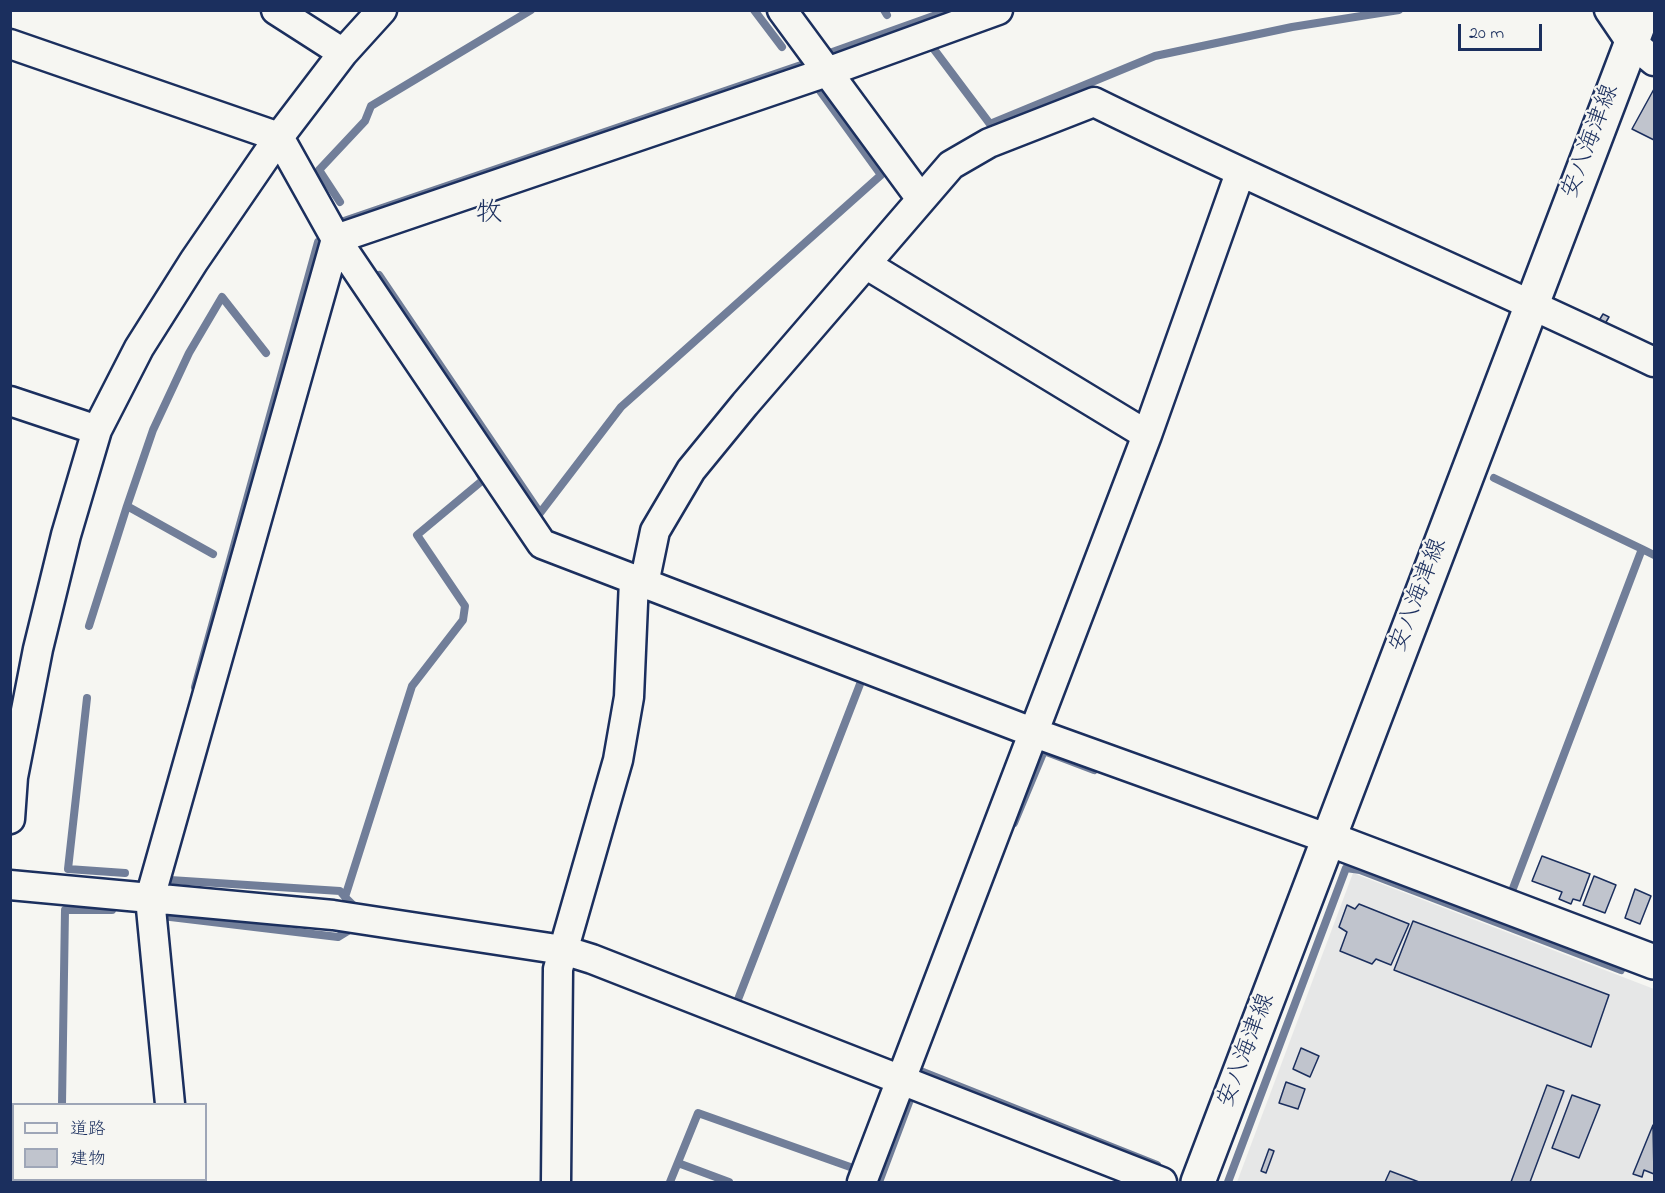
<!DOCTYPE html>
<html>
<head>
<meta charset="utf-8">
<style>
	body { margin:0 }
	#map { position:relative; width:1665px; height:1193px; overflow:hidden; background:#f6f6f2; font-family:"Indie Flower","Klee One",sans-serif }
	canvas { display:block }
	.frame { position:absolute; inset:0; border:12px solid #1b2f5e; pointer-events:none }
	.legend { position:absolute; left:12px; top:1103px; width:195px; height:78px; box-sizing:border-box; background:#f6f6f2; border:2px solid #9ea6b7; margin:0; padding:8px 10px; list-style:none; font-size:18px; color:#1b2f5e }
	.legend li { display:flex; align-items:center; gap:12px; height:30px }
	.legend b { width:30px; border:2px solid #9ea6b7 }
	.scale { position:absolute; left:1458px; top:24px; width:84px; height:27px; box-sizing:border-box; border:3px solid #1b2f5e; border-top:0; padding-left:8px; font-size:18px; line-height:21px; white-space:nowrap; color:#1b2f5e; -webkit-text-stroke:4px #f6f6f2; paint-order:stroke }
</style>
</head>
<body>
<div id="map">
<canvas width="1665" height="1193"></canvas>
<div class="frame"></div>
<ul class="legend">
<li><b style="height:8px;background:#f6f6f2"></b>道路</li>
<li><b style="height:16px;background:#c0c4cd"></b>建物</li>
</ul>
<div class="scale">20 m</div>
</div>
<script>
const ctx = document.querySelector('canvas').getContext('2d');
ctx.lineJoin = 'round';
function fill(path, color) { ctx.fillStyle = color; ctx.fill(path, 'evenodd'); }
function trace(path, color, width, dash) { ctx.strokeStyle = color; ctx.lineWidth = width; ctx.lineCap = dash ? 'butt' : 'round'; ctx.setLineDash(dash || []); ctx.stroke(path); }
function write(font, color, halo, rows, align = 'center') {
  ctx.font = font + ' "Indie Flower","Klee One",sans-serif'; ctx.lineWidth = 4.5; ctx.setLineDash([]); ctx.textBaseline = 'middle'; ctx.strokeStyle = halo; ctx.fillStyle = color; for (const [text, x, y, turn = 0] of rows) {
    ctx.save(); ctx.translate(x, y); ctx.rotate((+turn || 0) * Math.PI / 180); ctx.textAlign = isNaN(turn) ? turn : align; if (halo) ctx.strokeText(text, 0, 0); ctx.fillText(text, 0, 0); ctx.restore();
  }
}
const built = new Path2D(`
	M1353,873L1654,989V1182H1237Z`);
const stream = new Path2D(`
	M754,10L782,47
	M884,10L887,15
	M930,44L990,124L1155,56L1292,27L1399,10
	M824,55L950,10
	M340,202L319,170L365,121L371,106L531,10
	M341,222L804,64
	M379,275L540,513L621,407L881,175L820,91
	M1494,478L1642,549L1512,891
	M1642,549L1654,555
	M213,554L127,506L153,430L189,353L222,297L266,353
	M89,626L127,506
	M195,687L318,242
	M87,698L68,869L125,873
	M1014,823L1044,751L1094,770
	M170,880L340,891L345,897
	M354,906L345,897L412,686L463,620L465,606L417,535L483,480L479,473
	M162,916L338,937L351,929
	M737,1002L862,679
	M918,1070L1157,1165
	M62,1104L65,910H112
	M678,1163L729,1182
	M61,1182V1180
	M670,1182L698,1113L853,1168
	M879,1182L911,1097
	M1228,1182L1346,868L1360,870L1621,970`);
const building = new Path2D(`
	M1654,89V140L1632,129Z
	M1603,314L1609,317L1603,327L1597,324Z
	M1542,856L1590,874L1580,901L1573,899L1571,904L1559,899L1562,892L1532,881Z
	M1594,876L1616,885L1605,913L1583,905Z
	M1635,889L1651,896L1640,924L1625,918Z
	M1359,904L1409,924L1391,965L1376,959L1372,964L1340,951L1347,932L1339,927L1347,905L1355,909Z
	M1413,921L1609,995L1591,1047L1394,970Z
	M1301,1048L1319,1056L1310,1077L1293,1069Z
	M1286,1082L1305,1089L1298,1109L1279,1103Z
	M1547,1085L1564,1091L1530,1182H1511Z
	M1572,1095L1600,1105L1579,1158L1552,1148Z
	M1653,1125L1654,1174L1644,1170L1642,1177L1633,1174Z
	M1269,1149L1274,1151L1266,1173L1261,1171Z
	M1390,1171L1419,1182H1385Z`);
const street = new Path2D(`
	M276,10L343,53
	M782,10L921,199
	M1609,10L1630,41L1654,61
	M10,44L279,137L336,239L542,544L1032,732L1329,839
	M867,265L1147,435
	M10,401L97,430
	M644,584L655,531L691,470L745,404L951,165L989,143L1094,102C1279,193 1469,274 1654,362
	M10,819L13,777L38,649L66,535L97,430L139,348L194,261L279,137L343,53L382,10
	M10,885L333,915L563,950L592,959L1162,1182
	M170,1104L150,898L336,239L827,72L998,10
	M177,1180L178,1182
	M556,1182L558,969L618,760L629,697L634,580
	M862,1182L1147,435L1240,173`);
const secondary = new Path2D(`
	M1329,839L1654,962
	M1198,1182L1644,10`);
const streetNames = [
	["安八海津線",1592,142,-69],
	["安八海津線",1420,596,-69],
	["安八海津線",1248,1051,-69]
];
const quarterNames = [
	["牧",489,216]
];
fill(built, '#e6e7e7');
trace(stream, '#717e99', 8);
fill(building, '#c0c4cd');
trace(building, '#1b2f5e', 1.5);
trace(street, '#1b2f5e', 33);
trace(secondary, '#1b2f5e', 38);
trace(street, '#f6f6f2', 28);
trace(secondary, '#f6f6f2', 33);
write('24px', '#1b2f5e', '#f6f6f2', streetNames);
write('27px', '#1b2f5e', '#f6f6f2', quarterNames);
</script>
</body>
</html>
